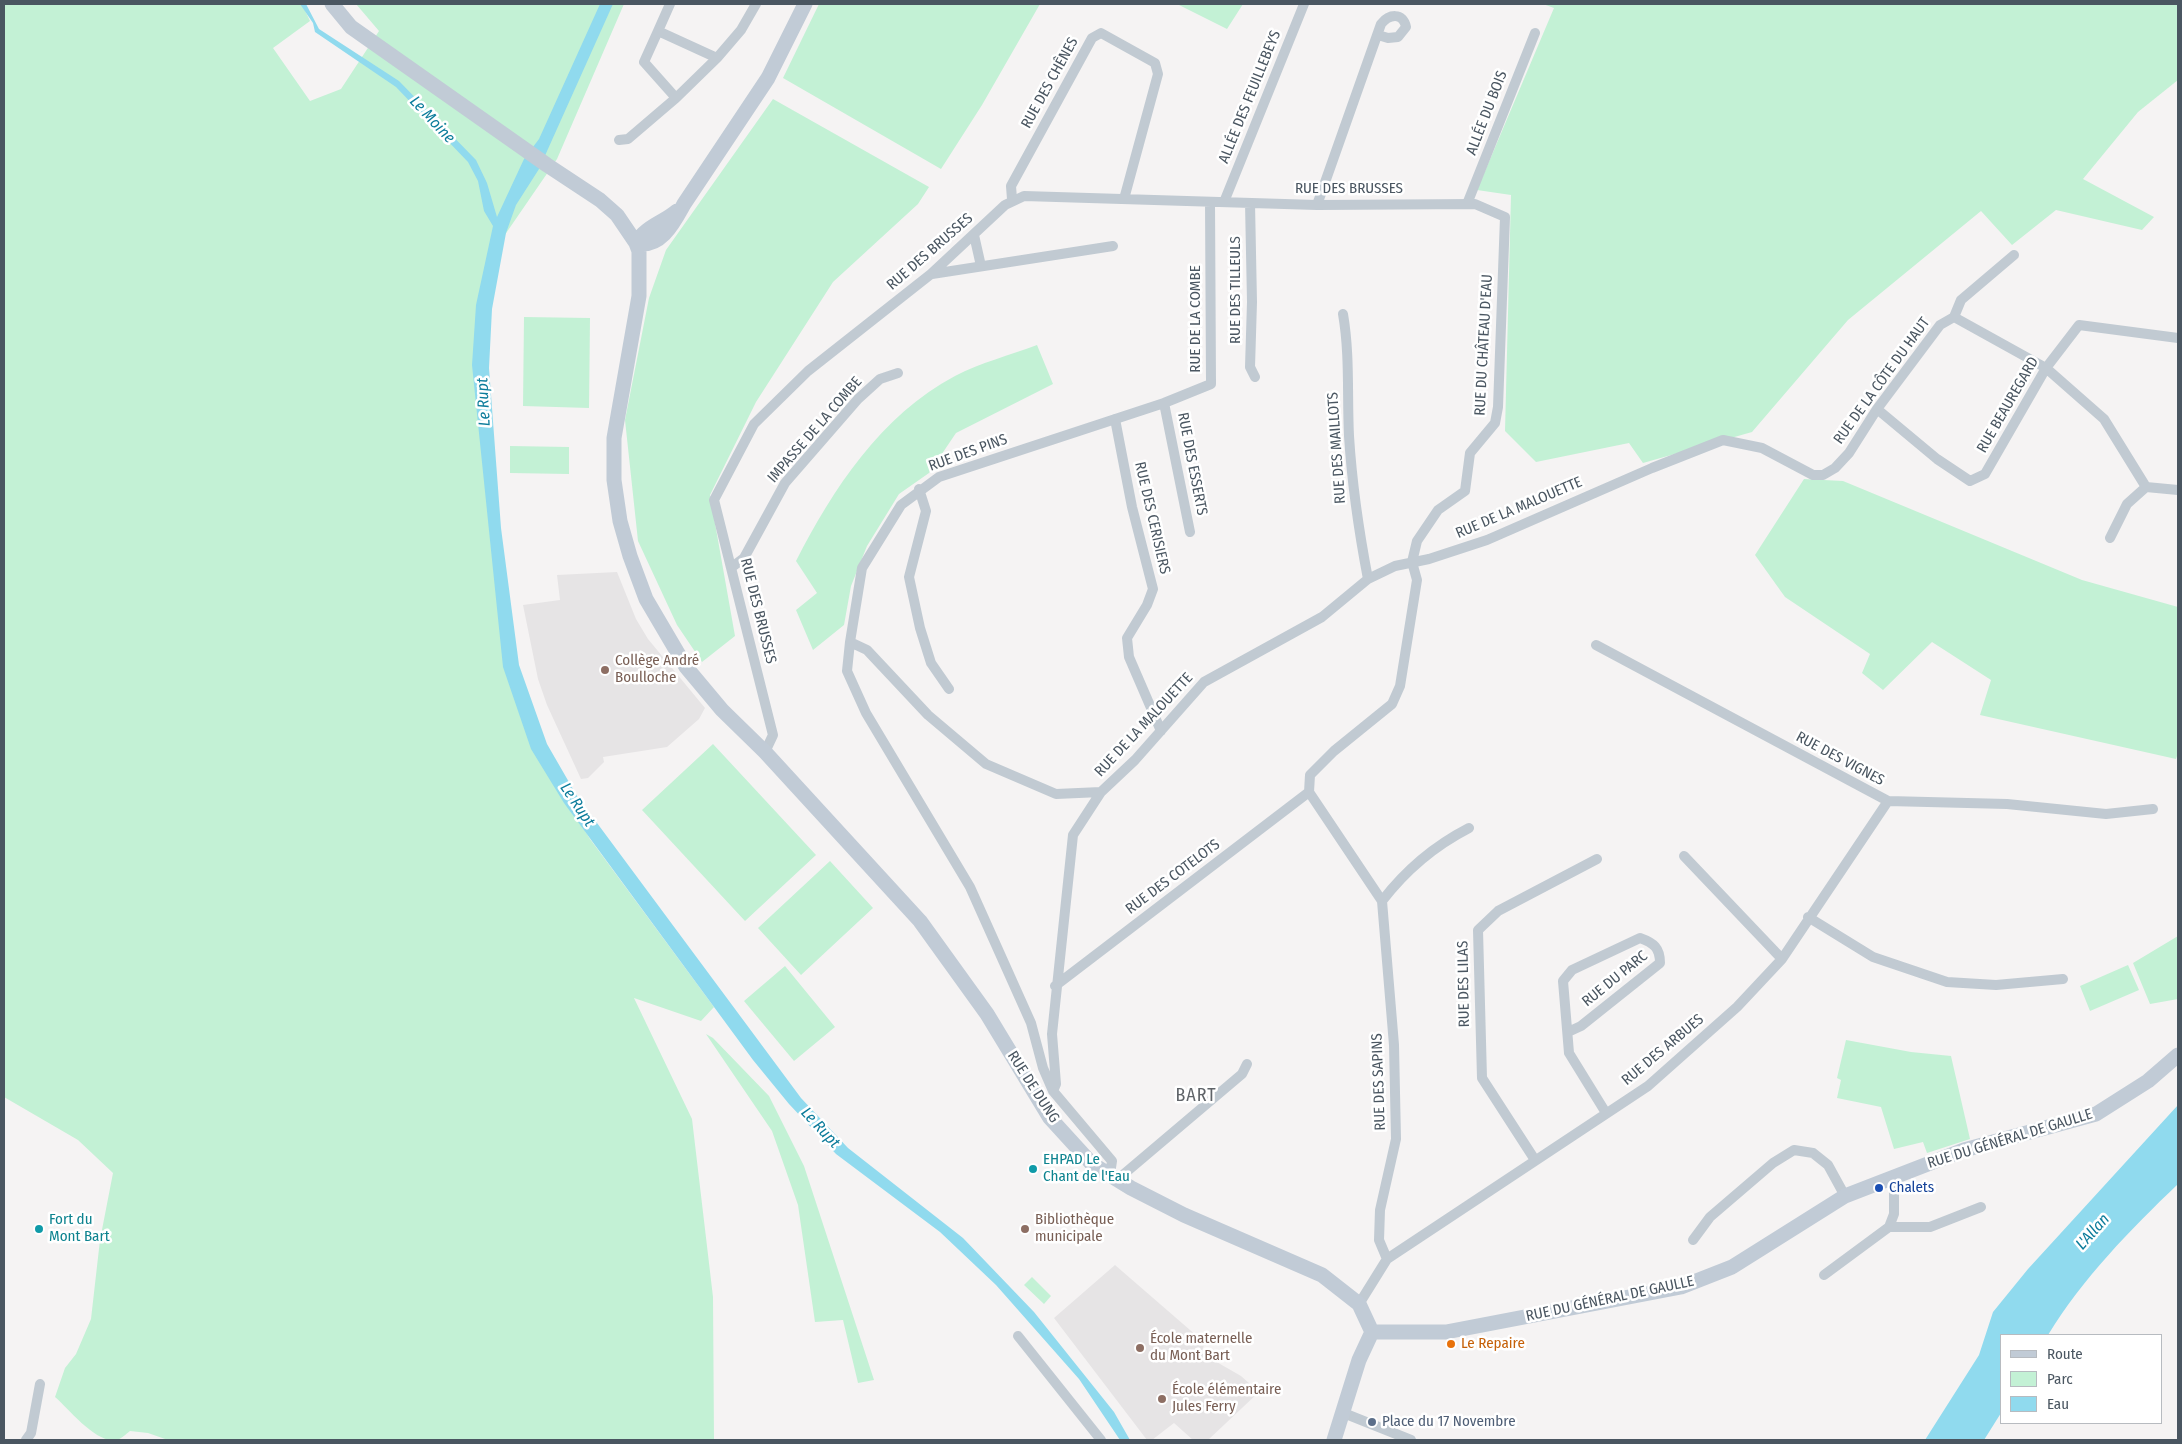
<!DOCTYPE html>
<html>
<head>
<meta charset="utf-8">
<style>
	body { margin:0 }
	#map { position:relative; width:2182px; height:1444px; overflow:hidden; background:#f5f3f3; font-family:"Fira Sans Condensed",sans-serif }
	canvas { display:block }
	.frame { position:absolute; inset:0; border:5px solid #4a5661; pointer-events:none }
	.legend { position:absolute; left:2000px; top:1334px; width:162px; height:90px; box-sizing:border-box; background:#fff; border:1px solid #b7bbc0; margin:0; padding:6px 9px; list-style:none; font-size:15px; color:#4a5661 }
	.legend li { display:flex; align-items:center; gap:10px; height:25px }
	.legend b { width:25px; border:1px solid #b7bbc0 }
</style>
</head>
<body>
<div id="map">
<canvas width="2182" height="1444"></canvas>
<div class="frame"></div>
<ul class="legend">
<li><b style="height:6px;background:#c1cbd6"></b>Route</li>
<li><b style="height:14px;background:#c3f1d5"></b>Parc</li>
<li><b style="height:14px;background:#90daee"></b>Eau</li>
</ul>
</div>
<script>
const ctx = document.querySelector('canvas').getContext('2d');
ctx.lineJoin = 'round';
function fill(path, color) { ctx.fillStyle = color; ctx.fill(path, 'evenodd'); }
function trace(path, color, width, dash) { ctx.strokeStyle = color; ctx.lineWidth = width; ctx.lineCap = dash ? 'butt' : 'round'; ctx.setLineDash(dash || []); ctx.stroke(path); }
function write(font, color, halo, rows, align = 'center') {
  ctx.font = font + ' "Fira Sans Condensed",sans-serif'; ctx.lineWidth = 5; ctx.setLineDash([]); ctx.textBaseline = 'middle'; ctx.strokeStyle = halo; ctx.fillStyle = color; for (const [text, x, y, turn = 0] of rows) {
    ctx.save(); ctx.translate(x, y); ctx.rotate((+turn || 0) * Math.PI / 180); ctx.textAlign = isNaN(turn) ? turn : align; if (halo) ctx.strokeText(text, 0, 0); ctx.fillText(text, 0, 0); ctx.restore();
  }
}
const education = new Path2D(`
	M617,572L636,619L648,639L705,708L699,719L667,747L603,757L604,762L588,778L581,779L547,705L538,679L523,605L560,600L557,575Z
	M1115,1265L1205,1343L1201,1353L1241,1376L1259,1392L1208,1440H1193L1174,1423L1152,1440H1147L1054,1318Z`);
const green = new Path2D(`
	M4,4H302L310,21L273,48L310,101L341,89L379,31L356,4H624L557,159L500,242L479,366L506,651L536,752L590,839L714,1007L701,1021L634,998L692,1119L713,1297L714,1440H168L148,1433L130,1431C126,1434 121,1439 117,1440C96,1444 69,1409 55,1397L65,1368L76,1354L91,1319L100,1240L113,1173L78,1140L4,1097Z
	M819,4H1040L982,105L941,169L783,78Z
	M1177,4H1243L1227,29Z
	M1543,4H2178V80L2138,112L2083,179L2154,217L2142,230L2056,210L2012,245L1981,211L1848,320L1752,432L1643,463L1629,443L1536,462L1505,431L1511,195L1477,190L1554,8Z
	M773,99L929,187L918,204L833,282L756,402L710,495L735,636L702,662L677,625L638,541L625,420L649,298L666,250Z
	M524,317L590,318L589,408L523,406Z
	M1037,345L1053,384L956,433L929,473L899,494L867,546L851,586L844,625L813,650L796,610L817,593L796,561C833,489 881,415 955,376C980,363 1010,355 1037,345Z
	M510,446L569,447V474L510,473Z
	M1804,479L1843,481L2082,580L2178,607V753L2176,759L1980,715L1991,680L1932,642L1883,690L1862,673L1870,654L1785,597L1755,555Z
	M713,744L816,855L745,921L642,810Z
	M830,861L873,908L801,975L758,928Z
	M2178,936V999L2150,1004L2133,963Z
	M2128,965L2139,990L2090,1011L2080,986Z
	M785,966L835,1027L794,1061L744,1001Z
	M706,1034L713,1038L769,1096L804,1166L874,1380L858,1383L843,1320L815,1322L798,1205L772,1131Z
	M1846,1040L1911,1052L1951,1056L1970,1139L1927,1153L1923,1142L1894,1149L1881,1107L1837,1098L1841,1080L1837,1078Z
	M1032,1277L1051,1296L1044,1304L1024,1285Z`);
const water = new Path2D(`
	M300,4H306L319,29L399,81L476,160L487,183L497,217L524,159L539,139L600,4H613L539,169L516,205L506,233L492,309L489,368L501,528L519,665L547,744L577,796L801,1098L848,1148L963,1238L1034,1312L1114,1412L1130,1440H1120L1079,1379L996,1285L940,1232L836,1154L789,1104L753,1060L564,803L531,749L503,667L472,365L476,305L493,226L484,211L478,181L468,162L396,87L315,32L313,23Z
	M2178,1105V1184C2130,1230 2083,1278 2048,1335H2001V1413L1984,1440H1925L1979,1355L1993,1312L2028,1269Z`);
const minor = new Path2D(`
	M670,4L658,31L717,58L741,30L756,4
	M676,98L717,58
	M619,140L628,139L676,98L644,62L658,31
	M1012,199L1011,186L1092,38L1101,33L1155,63L1158,74L1124,199
	M1224,202L1304,4
	M1250,203L1252,302L1250,367L1255,377
	M1467,204L1535,33
	M1317,205L1381,24C1389,14 1403,12 1406,27L1398,37L1388,38L1378,35
	M974,235L981,266
	M932,274L1113,246
	M1343,314C1350,355 1347,395 1349,436C1352,484 1359,532 1368,579
	M1954,317L2046,368L2104,419L2146,487L2178,490
	M1164,403L1190,532
	M1877,409L1937,459L1970,481L1985,474L2046,368L2079,325L2178,338
	M1115,419L1132,507L1153,589L1147,605L1127,638L1129,657L1161,731
	M919,489L926,511L909,577L920,628L931,663L949,689
	M2110,538L2127,504L2146,487
	M732,567L744,558L785,483L858,399L880,379L898,373
	M850,642L862,568L901,505L939,477L1164,403L1211,384L1210,202
	M1596,645L1888,801L2007,804L2106,814L2153,809
	M765,752L773,735L714,500L754,424L808,371L931,274L1005,205L1024,196L1317,205L1475,204L1505,217L1498,407L1495,423L1470,453L1465,491L1438,510L1417,541L1412,562L1417,580L1400,686L1392,704L1334,751L1310,775L1309,792
	M1309,792L1382,901
	M1684,856L1782,959
	M1808,917L1873,957L1947,982L1996,985L2063,979
	M1055,986L1309,792
	M1568,1032L1581,1026L1660,963C1660,948 1654,943 1640,938L1572,970L1563,981L1569,1053L1606,1113
	M1053,1091L1056,1084L1052,1034L1073,835L1101,792
	M1535,1160L1482,1078L1478,930L1498,911L1597,859
	M1110,1174L1112,1161L1053,1091L1043,1068L1031,1023L970,887L866,713L847,671L850,642L867,650L928,715L986,764L1056,794L1101,792L1135,760L1204,682L1322,617L1368,579L1395,566L1429,559L1487,540L1652,468L1723,440L1762,448L1813,475H1823L1835,468L1849,453L1877,409L1940,325L1954,317L1961,300L2014,255
	M1118,1179L1242,1074L1247,1064
	M1889,1227H1930L1981,1207
	M1693,1240L1710,1217L1773,1163L1794,1150L1813,1153L1828,1165L1845,1196
	M1387,1259L1379,1240L1380,1210L1396,1139L1394,1045L1382,901C1405,871 1436,845 1469,828
	M1824,1275L1889,1227L1894,1214V1177
	M1359,1304L1387,1259L1648,1086L1737,1007L1782,959L1888,801
	M1018,1336L1101,1440
	M1341,1412L1411,1440
	M26,1440L31,1433L40,1384`);
const secondary = new Path2D(`
	M332,4L351,27L547,165L600,200L617,215L636,243L639,251V296L614,438V480L620,521L630,556L646,599L686,667L722,710L765,752L920,921L987,1014L1050,1118L1092,1164L1131,1188L1184,1215L1322,1275L1359,1304L1372,1332
	M636,243C661,249 674,222 684,204L768,78L805,4
	M636,243C646,226 663,223 677,211
	M1334,1440L1359,1360L1372,1332H1446L1681,1287L1732,1267L1845,1196L1964,1150L2096,1114L2148,1081L2178,1055`);
const markers = [
	[605,670,5,"#8d6e63"],
	[1033,1169,5,"#0f9aa8"],
	[1879,1188,5,"#1a4fb4"],
	[39,1229,5,"#0f9aa8"],
	[1025,1229,5,"#8d6e63"],
	[1451,1344,5,"#e8710a"],
	[1140,1348,5,"#8d6e63"],
	[1162,1399,5,"#8d6e63"],
	[1372,1422,5,"#5c6f8a"]
];
const streetNames = [
	["RUE DES CHÊNES",1050,83,-61],
	["ALLÉE DES FEUILLEBEYS",1250,97,-68],
	["ALLÉE DU BOIS",1487,113,-69],
	["RUE DES BRUSSES",1349,189],
	["RUE DES BRUSSES",930,252,-41],
	["RUE DES TILLEULS",1236,290,-90],
	["RUE DE LA COMBE",1196,319,-90],
	["RUE DU CHÂTEAU D'EAU",1484,345,-87],
	["RUE DE LA CÔTE DU HAUT",1882,381,-54],
	["RUE BEAUREGARD",2008,405,-60],
	["IMPASSE DE LA COMBE",815,430,-49],
	["RUE DES MAILLOTS",1337,448,-94],
	["RUE DES PINS",968,453,-20],
	["RUE DES ESSERTS",1192,464,79],
	["RUE DE LA MALOUETTE",1519,508,-23],
	["RUE DES CERISIERS",1152,518,77],
	["RUE DES BRUSSES",758,611,76],
	["RUE DE LA MALOUETTE",1144,725,-47],
	["RUE DES VIGNES",1840,759,28],
	["RUE DES COTELOTS",1173,877,-37],
	["RUE DU PARC",1615,979,-39],
	["RUE DES LILAS",1464,984,-91],
	["RUE DES ARBUES",1663,1050,-40],
	["RUE DES SAPINS",1379,1082,-92],
	["RUE DE DUNG",1033,1087,57],
	["RUE DU GÉNÉRAL DE GAULLE",2010,1139,-17],
	["RUE DU GÉNÉRAL DE GAULLE",1610,1299,-12]
];
const educationNames = [
	["Collège André",615,661],
	["Boulloche",615,678],
	["Bibliothèque",1035,1220],
	["municipale",1035,1237],
	["École maternelle",1150,1339],
	["du Mont Bart",1150,1356],
	["École élémentaire",1172,1390],
	["Jules Ferry",1172,1407]
];
const cultureNames = [
	["EHPAD Le",1043,1160],
	["Chant de l'Eau",1043,1177],
	["Fort du",49,1220],
	["Mont Bart",49,1237]
];
const transitNames = [
	["Chalets",1889,1188]
];
const foodNames = [
	["Le Repaire",1461,1344]
];
const serviceNames = [
	["Place du 17 Novembre",1382,1422]
];
const waterNames = [
	["Le Moine",432,120,47],
	["Le Rupt",484,402,-93],
	["Le Rupt",577,805,56],
	["Le Rupt",820,1128,47],
	["L'Allan",2093,1232,-48]
];
const quarterNames = [
	["BART",1196,1096]
];
fill(education, '#e6e4e5');
fill(green, '#c3f1d5');
fill(water, '#90daee');
trace(minor, '#c1cad2', 10);
trace(secondary, '#c1cbd6', 15);
for (const [x, y, r, color] of markers) { const dot = new Path2D(); dot.arc(x, y, r, 0, 2 * Math.PI); ctx.fillStyle = color; ctx.fill(dot); trace(dot, '#fff', 2); }
write('15px', '#4a5661', '#fff', streetNames);
write('15px', '#785e54', '#fff', educationNames, 'left');
write('15px', '#0d838f', '#fff', cultureNames, 'left');
write('15px', '#164399', '#fff', transitNames, 'left');
write('15px', '#c56008', '#fff', foodNames, 'left');
write('15px', '#4e5e75', '#fff', serviceNames, 'left');
write('italic 16px', '#0c7c9b', '#fff', waterNames);
ctx.letterSpacing = '1px';
write('18px', '#5f6368', '#fff', quarterNames);
ctx.letterSpacing = '0px';
</script>
</body>
</html>
